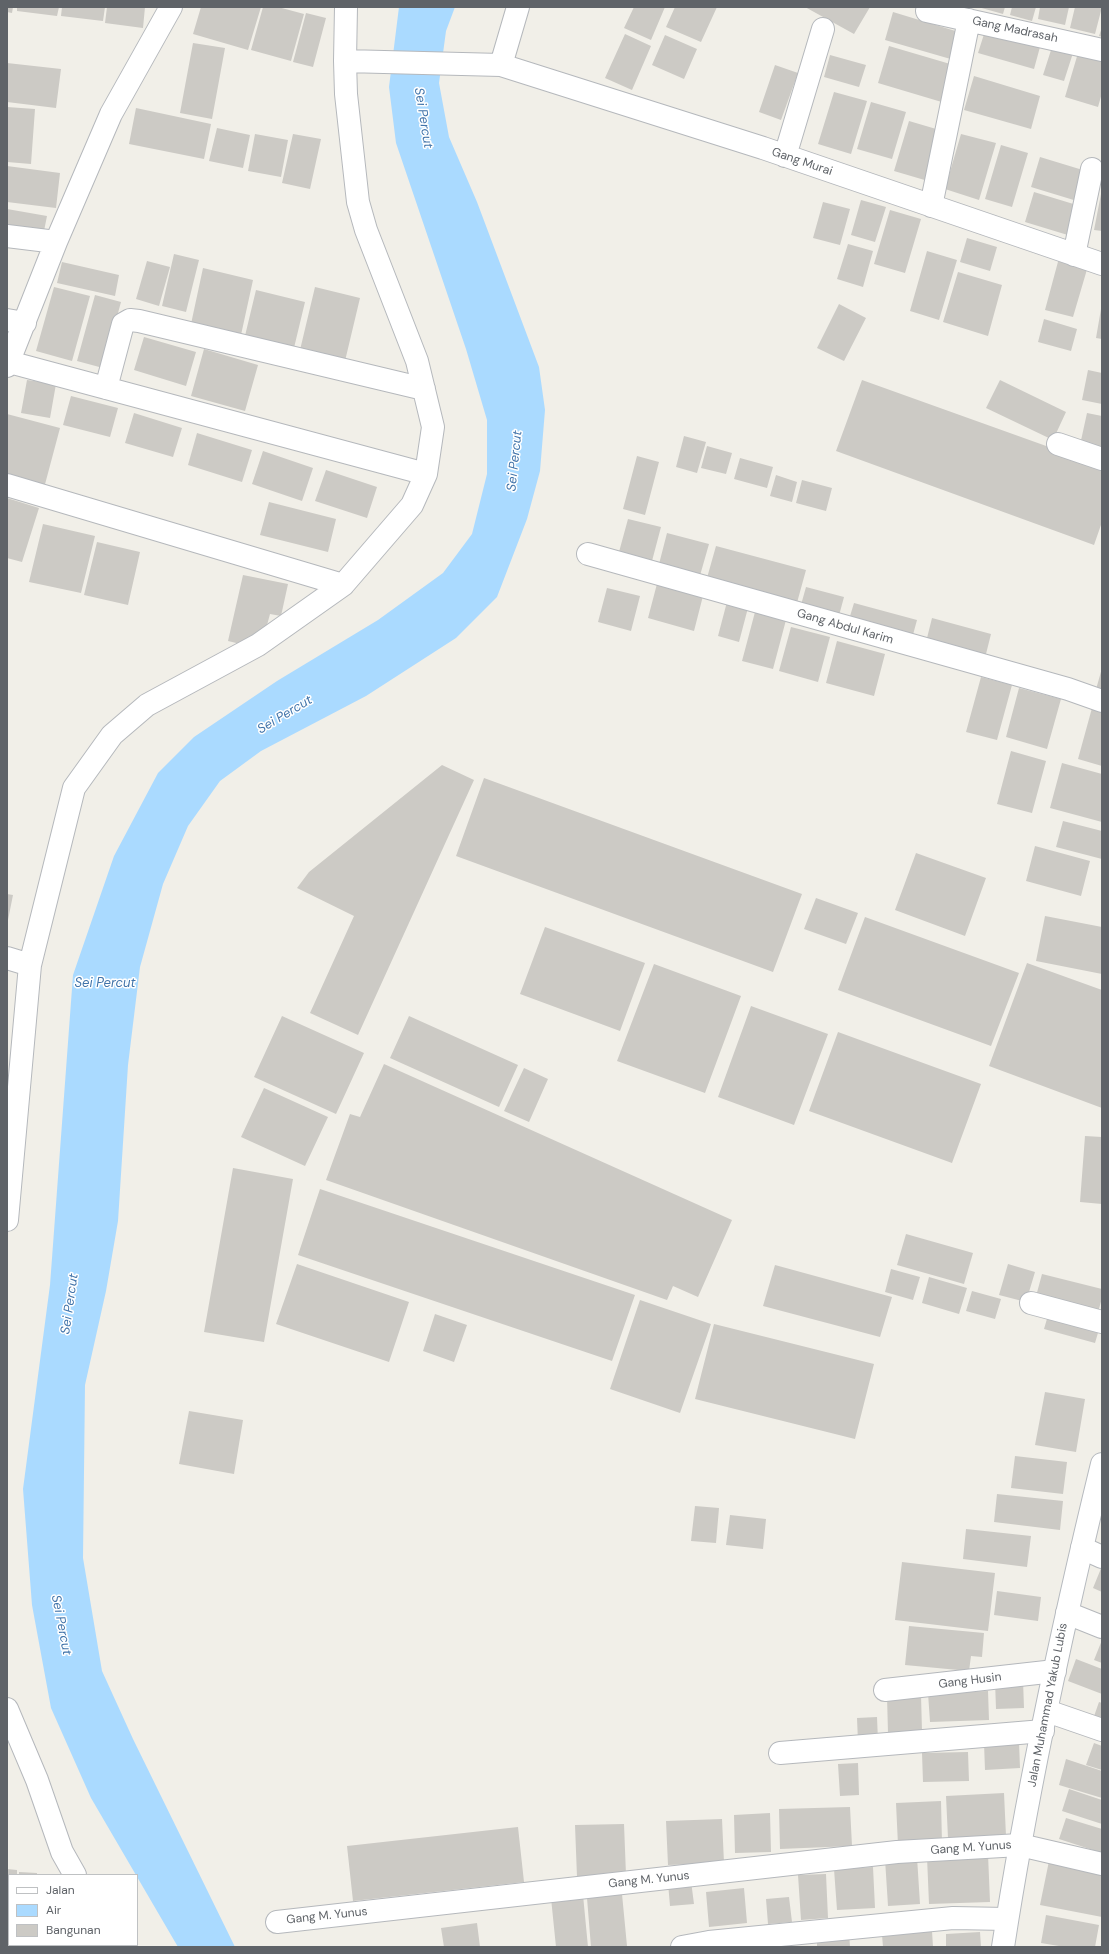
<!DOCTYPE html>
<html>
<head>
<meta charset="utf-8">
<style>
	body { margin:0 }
	#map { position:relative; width:1109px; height:1954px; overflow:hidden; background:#f1efe8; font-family:"DM Sans",sans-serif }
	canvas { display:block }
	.frame { position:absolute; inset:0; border:8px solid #5f6368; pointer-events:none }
	.legend { position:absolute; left:8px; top:1874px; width:130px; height:72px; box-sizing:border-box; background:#fff; border:1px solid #bfc1c3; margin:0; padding:5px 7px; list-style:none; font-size:12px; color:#5f6368 }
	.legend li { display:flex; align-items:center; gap:8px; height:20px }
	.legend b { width:20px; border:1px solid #bfc1c3 }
</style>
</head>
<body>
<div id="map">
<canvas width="1109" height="1954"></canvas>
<div class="frame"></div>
<ul class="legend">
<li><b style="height:5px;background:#fff"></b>Jalan</li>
<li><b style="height:11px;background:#aadaff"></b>Air</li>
<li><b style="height:11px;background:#cccac5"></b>Bangunan</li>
</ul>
</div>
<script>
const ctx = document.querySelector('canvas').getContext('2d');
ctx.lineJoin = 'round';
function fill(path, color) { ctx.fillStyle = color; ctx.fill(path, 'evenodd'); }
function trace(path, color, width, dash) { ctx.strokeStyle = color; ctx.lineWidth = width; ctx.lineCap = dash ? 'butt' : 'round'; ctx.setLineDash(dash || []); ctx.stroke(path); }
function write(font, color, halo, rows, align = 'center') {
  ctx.font = font + ' "DM Sans",sans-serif'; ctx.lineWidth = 3; ctx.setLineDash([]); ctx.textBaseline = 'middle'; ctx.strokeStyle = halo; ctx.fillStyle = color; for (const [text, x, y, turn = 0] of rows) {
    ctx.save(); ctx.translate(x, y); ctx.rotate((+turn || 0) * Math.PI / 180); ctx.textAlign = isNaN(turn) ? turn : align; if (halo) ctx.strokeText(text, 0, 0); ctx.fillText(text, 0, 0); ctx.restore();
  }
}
const water = new Path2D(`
	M399,7H455L446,31L439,83L449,137L477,202L539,367L545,410L540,471L527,519L497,597L456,638L366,696L261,751L220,781L188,826L163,884L140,967L128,1065L118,1221L106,1291L85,1385L83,1558L102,1671L133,1739L235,1947H178L91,1798L51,1708L32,1605L23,1489L50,1285L73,975L114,856L158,773L194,737L277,681L378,620L443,573L472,534L487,474V420L466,349L396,143L389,87Z`);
const building = new Path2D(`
	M7,7H13L12,13L7,12Z
	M17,7H59L57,16L17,11Z
	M62,7H105L103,21L61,16Z
	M107,7H145L143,28L105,23Z
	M201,7H261L248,50L193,34Z
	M263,7H278L304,14L291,61L251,50Z
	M634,7H665L651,40L624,28Z
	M675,7H717L701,42L666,27Z
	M805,7H870L854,34Z
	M978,7H1005L1003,14Z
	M1012,7H1036L1032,21L1010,15Z
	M1040,7H1069L1065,25L1038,19Z
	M1075,7H1102L1095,34L1070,28Z
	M893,12L962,33L954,60L885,40Z
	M306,13L326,18L313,67L293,62Z
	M1102,27V37L1099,36Z
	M985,31L1040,47L1034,69L978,53Z
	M625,34L651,46L632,90L605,78Z
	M665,35L697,49L684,79L652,65Z
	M193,43L225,48L212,119L180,113Z
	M889,46L957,66L945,103L878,83Z
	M1052,47L1073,53L1064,81L1043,75Z
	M1078,53L1102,60V93L1098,107L1065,97Z
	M830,55L866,65L859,87L824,77Z
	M7,63L61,69L56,108L7,102Z
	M775,65L798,73L781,120L759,112Z
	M974,76L1040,96L1031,129L964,110Z
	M834,92L867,101L851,154L818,144Z
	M871,102L906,112L892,159L857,149Z
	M7,107L35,109L31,164L7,162Z
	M136,108L211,124L204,159L129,144Z
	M909,121L943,131L928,181L894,171Z
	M217,128L250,135L243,168L209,161Z
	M255,134L288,140L281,177L248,171Z
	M293,134L321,139L310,189L282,183Z
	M961,134L996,143L979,200L945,189Z
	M1001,145L1028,153L1012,207L985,199Z
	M1040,157L1086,171L1077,201L1031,187Z
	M7,166L60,173L56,208L7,202Z
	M1034,192L1080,206L1071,236L1025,222Z
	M1101,194H1102V231L1094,230Z
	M861,200L886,207L875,242L851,235Z
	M823,202L850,209L840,245L813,238Z
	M7,209L47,216L43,236L7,230Z
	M890,210L921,219L905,273L874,264Z
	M967,238L997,247L990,271L960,262Z
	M848,244L873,251L863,287L837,279Z
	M927,251L957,260L939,320L910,311Z
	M174,254L199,260L186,312L162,306Z
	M1059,258L1088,266L1073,317L1045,310Z
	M147,261L170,267L159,306L136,299Z
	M62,262L119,275L115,296L57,283Z
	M203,268L253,280L241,335L191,324Z
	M958,272L1002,285L988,336L943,322Z
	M54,287L90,296L72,361L36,351Z
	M315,287L360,298L345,361L300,350Z
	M256,290L305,302L293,352L244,340Z
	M95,295L121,302L103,368L77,361Z
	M839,304L866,318L844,361L817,348Z
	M1101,309L1102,310V339L1096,338Z
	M1044,319L1077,329L1071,351L1038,342Z
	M144,337L196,352L186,386L134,370Z
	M204,349L258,365L245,411L191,396Z
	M1088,370L1102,373V404L1082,400Z
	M27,380L56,384L50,418L21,413Z
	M862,380L1102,466V522L1094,545L836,451Z
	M1000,380L1066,412L1053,440L986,408Z
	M71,396L118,408L110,437L63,425Z
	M134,413L182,428L173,457L125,443Z
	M1087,413L1102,416V450L1080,445Z
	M7,414L60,428L44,488L7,478Z
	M197,433L252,450L242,482L188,465Z
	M684,436L706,442L697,473L676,467Z
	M707,446L732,453L726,474L701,468Z
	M263,451L313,468L302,501L252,484Z
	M637,456L659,462L645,515L623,509Z
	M740,458L773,467L767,488L734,479Z
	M326,470L377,487L367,518L315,501Z
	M776,475L797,482L792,502L770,496Z
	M802,480L832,488L826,511L796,503Z
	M7,498L39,508L22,562L7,558Z
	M269,502L336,519L328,552L260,535Z
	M628,519L661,527L652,561L619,552Z
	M43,524L95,536L81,593L29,582Z
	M667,533L709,544L699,579L658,568Z
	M97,542L140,552L128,605L84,595Z
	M716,546L806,570L795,610L705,585Z
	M243,575L288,584L281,616L270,614L263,640L253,647L228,641Z
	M658,580L704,592L694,631L648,618Z
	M806,587L844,597L837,623L799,612Z
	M607,588L640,596L631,631L598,622Z
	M728,598L749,604L739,642L718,636Z
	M854,603L917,620L911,642L847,626Z
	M755,612L786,620L773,669L742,661Z
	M932,618L991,634L985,658L926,642Z
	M791,627L830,637L818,682L779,671Z
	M837,641L885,654L874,696L826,683Z
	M1102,668V695L1095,693Z
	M981,677L1012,685L997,740L966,732Z
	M1019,688L1061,699L1047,749L1006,737Z
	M1092,708L1102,711V766L1078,759Z
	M1011,751L1046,761L1032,813L997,804Z
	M1062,763L1102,774V822L1050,808Z
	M442,765L474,780L358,1035L310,1013L354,916L297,888L309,872Z
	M484,778L802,894L773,972L456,856Z
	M1063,821L1102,831V859L1056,847Z
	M1035,846L1090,861L1081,896L1026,881Z
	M916,853L986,878L965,936L895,910Z
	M7,894L13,895L8,920H7Z
	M816,898L858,913L846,944L804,929Z
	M1045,916L1102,927V974L1036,961Z
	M865,917L1019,973L991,1046L838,990Z
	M545,927L645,963L620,1031L520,994Z
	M1027,963L1102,990V1108L989,1066Z
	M654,964L741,996L705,1093L617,1061Z
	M751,1006L828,1034L794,1125L718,1097Z
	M282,1016L364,1053L336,1114L254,1077Z
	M409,1016L518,1065L499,1107L390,1058Z
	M838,1032L981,1084L952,1163L809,1111Z
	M384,1064L732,1220L698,1297L673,1286L667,1300L326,1180L350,1114L360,1117Z
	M524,1068L548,1079L529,1122L504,1111Z
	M264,1088L328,1117L305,1166L241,1137Z
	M1085,1136L1102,1137V1204L1080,1202Z
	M233,1168L293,1179L264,1342L204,1332Z
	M320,1189L635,1295L612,1361L298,1255Z
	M906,1234L973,1253L964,1284L897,1265Z
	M297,1264L409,1302L389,1362L276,1324Z
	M1008,1264L1035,1272L1026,1302L999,1295Z
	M775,1265L892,1297L880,1337L763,1306Z
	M891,1269L920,1277L913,1300L885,1292Z
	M1042,1274L1102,1289V1298L1097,1316L1035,1300Z
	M929,1277L967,1288L959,1314L922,1303Z
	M972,1291L1001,1299L995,1319L966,1311Z
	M640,1300L711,1324L680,1413L610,1389Z
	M1049,1312L1100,1326L1095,1343L1044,1329Z
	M435,1314L467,1325L454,1362L423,1351Z
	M714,1324L874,1364L855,1439L695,1399Z
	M1045,1392L1085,1399L1076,1452L1035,1445Z
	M189,1411L243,1420L234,1474L179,1464Z
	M1015,1456L1067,1462L1063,1494L1011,1488Z
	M997,1494L1063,1501L1060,1530L994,1522Z
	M695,1506L719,1508L716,1543L691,1541Z
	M730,1515L766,1519L763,1549L726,1545Z
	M966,1529L1031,1536L1027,1567L963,1559Z
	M902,1562L995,1573L988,1631L895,1620Z
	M1102,1566V1592L1093,1588Z
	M997,1591L1041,1597L1038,1621L994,1615Z
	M909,1626L984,1633L982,1657L971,1656L969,1671L905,1665Z
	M1102,1640V1663L1094,1660Z
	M1076,1659L1102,1669V1694L1068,1681Z
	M1023,1680L1024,1708L996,1709L995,1681Z
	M988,1691L989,1720L930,1722L928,1693Z
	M921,1695L922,1731L888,1733L887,1696Z
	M1099,1702L1102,1703V1726L1092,1722Z
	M877,1717L878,1741L858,1742L857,1718Z
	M1019,1742L1020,1768L985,1770L984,1743Z
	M1094,1743L1102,1746V1770L1086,1765Z
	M968,1752L969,1781L923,1782L922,1753Z
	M1066,1759L1102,1771V1798L1059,1785Z
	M858,1763L859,1795L840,1796L838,1764Z
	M1069,1789L1102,1800V1824L1062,1811Z
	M1004,1793L1006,1836L948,1838L946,1796Z
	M941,1801L942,1843L898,1845L896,1803Z
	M850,1807L852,1846L780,1849L779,1809Z
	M770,1813L771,1852L735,1853L734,1815Z
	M1066,1818L1102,1829V1853L1059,1839Z
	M722,1819L724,1863L668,1865L666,1821Z
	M624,1824L626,1875L577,1877L575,1825Z
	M518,1827L524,1882L353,1901L347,1846Z
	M988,1854L990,1902L929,1904L927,1857Z
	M917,1857L920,1904L888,1906L885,1859Z
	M1049,1861L1102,1872V1917L1040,1905Z
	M873,1867L875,1908L837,1910L834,1869Z
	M7,1869L17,1870V1875H9V1929H7Z
	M19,1872L37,1873V1875H19Z
	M826,1874L828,1918L801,1920L798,1875Z
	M691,1881L694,1904L670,1906L668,1883Z
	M744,1888L747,1923L709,1927L706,1892Z
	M622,1894L627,1946L591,1947L587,1898Z
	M583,1895L588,1947H556L551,1898Z
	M789,1897L792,1922L768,1924L766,1899Z
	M1046,1915L1099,1925L1095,1947H1065L1041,1943Z
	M477,1923L480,1947H444L441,1928Z
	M932,1931L933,1947H883L882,1935Z
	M849,1932L850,1947H817V1934Z
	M980,1932L981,1947H946V1934Z`);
const street = new Path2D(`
	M927,11L1102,50
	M345,61L501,65L763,148L1102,264
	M501,65L518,7
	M785,156L823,29
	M931,206L969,20
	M7,236L56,242
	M1074,255L1092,169
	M7,320L25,323
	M9,362L426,474
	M7,366L56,242L111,114L171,7
	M106,388L123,324L130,320L139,321L424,389
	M1058,444L1102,459
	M7,485L343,585
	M588,554L1068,689L1102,701
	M7,958L30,965
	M7,1220L30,965L74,788L112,735L147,705L258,645L343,585L412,505L426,474L433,427L417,361L366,230L358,202L346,94L345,61L346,7
	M1031,1303L1102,1322
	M1082,1548L1102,1557
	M1067,1613L1102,1627
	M885,1690L1055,1671
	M7,1709L37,1780L62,1852L75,1875
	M1047,1711L1102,1730
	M780,1753L1043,1731
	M277,1922L897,1852L1020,1845L1102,1864
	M80,1947L83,1945
	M682,1947L709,1942L953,1918L1007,1919`);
const secondary = new Path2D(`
	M1003,1947C1028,1785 1063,1624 1102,1464`);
const streetNames = [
	["Gang Madrasah",1015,30,12],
	["Gang Murai",802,162,19],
	["Gang Abdul Karim",845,627,16],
	["Gang Husin",970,1681,-7],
	["Jalan Muhammad Yakub Lubis",1048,1705,-79],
	["Gang M. Yunus",971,1848,-4],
	["Gang M. Yunus",649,1880,-6],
	["Gang M. Yunus",327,1916,-6]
];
const waterNames = [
	["Sei Percut",423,118,81],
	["Sei Percut",515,461,-84],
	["Sei Percut",285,715,-31],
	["Sei Percut",105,984],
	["Sei Percut",70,1304,-82],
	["Sei Percut",61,1625,79]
];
fill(water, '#aadaff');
fill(building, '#cccac5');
trace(street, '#b5b8bc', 24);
trace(secondary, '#b6babf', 24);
trace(street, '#fff', 22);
trace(secondary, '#fff', 22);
write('12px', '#5f6368', '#fff', streetNames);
write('italic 13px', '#4174aa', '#fff', waterNames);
</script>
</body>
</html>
